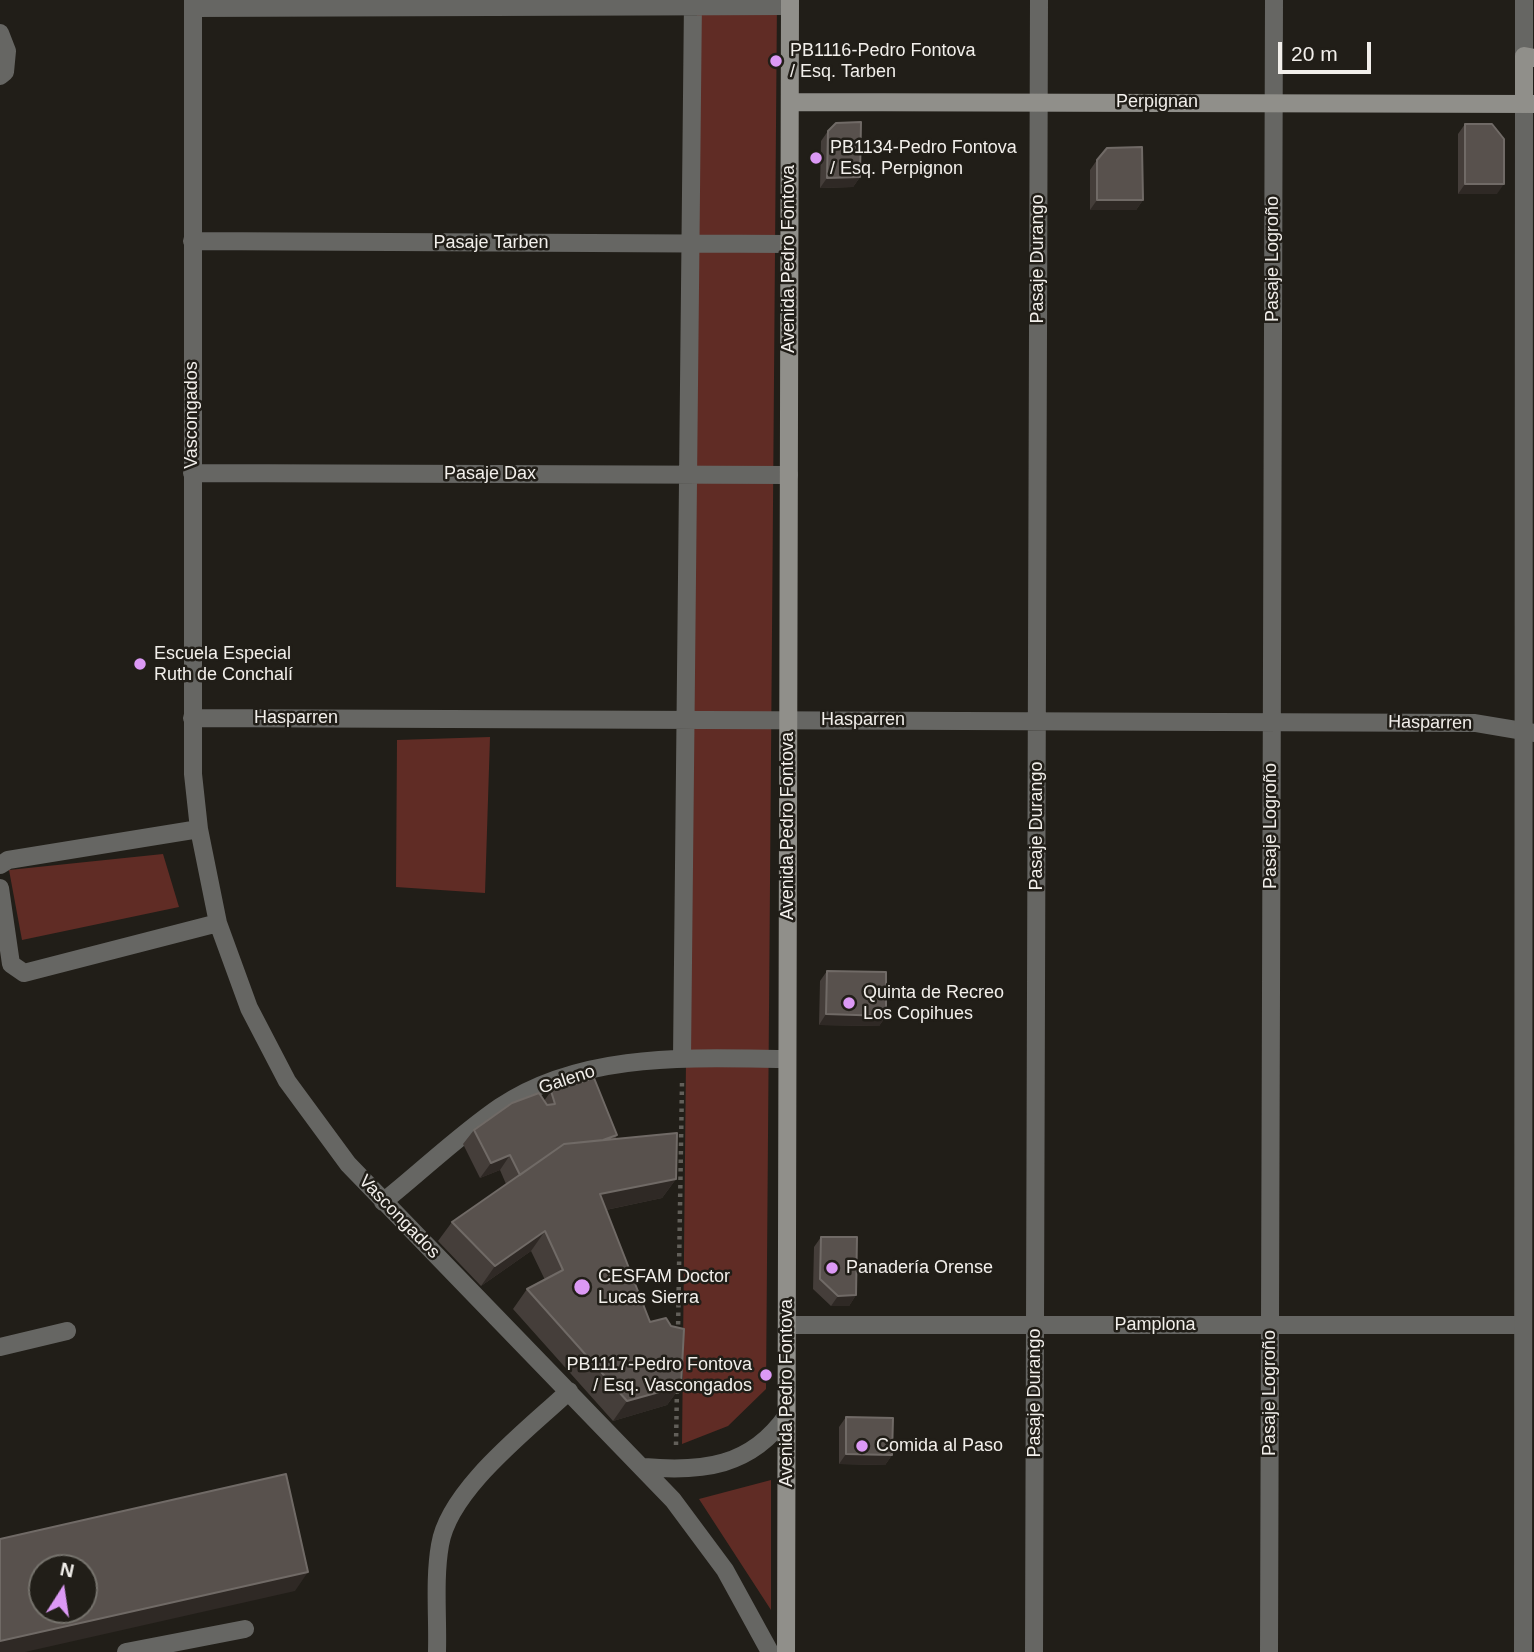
<!DOCTYPE html>
<html>
<head>
<meta charset="utf-8">
<style>
	body { margin:0 }
	#map { position:relative; width:1534px; height:1652px; overflow:hidden; background:#211e18; font-family:Arial,sans-serif }
	canvas { display:block }
	.north { position:absolute; left:28px; top:1554px; width:70px; height:70px; box-sizing:border-box; background:#211e18; border:2px solid #75726c; border-radius:50%; rotate:12deg; font-size:19px; font-weight:700; line-height:28px; text-align:center; color:#f2efeb }
	.north::after { content:''; display:block; margin:auto; width:24px; height:32px; background:#dc99f5; clip-path:polygon(50% 0,100% 100%,50% 72%,0 100%) }
	.scale { position:absolute; left:1278px; top:42px; width:93px; height:32px; box-sizing:border-box; border:4px solid #f2efeb; border-top:0; padding-left:9px; font-size:21px; line-height:24px; white-space:nowrap; color:#f2efeb; -webkit-text-stroke:5px #211e18; paint-order:stroke }
</style>
</head>
<body>
<div id="map">
<canvas width="1534" height="1652"></canvas>
<div class="north">N</div>
<div class="scale">20 m</div>
</div>
<script>
const ctx = document.querySelector('canvas').getContext('2d');
ctx.lineJoin = 'round';
function fill(path, color) { ctx.fillStyle = color; ctx.fill(path, 'evenodd'); }
function trace(path, color, width, dash) { ctx.strokeStyle = color; ctx.lineWidth = width; ctx.lineCap = dash ? 'butt' : 'round'; ctx.setLineDash(dash || []); ctx.stroke(path); }
function write(font, color, halo, rows, align = 'center') {
  ctx.font = font + ' Arial,sans-serif'; ctx.lineWidth = 5; ctx.setLineDash([]); ctx.textBaseline = 'middle'; ctx.strokeStyle = halo; ctx.fillStyle = color; for (const [text, x, y, turn = 0] of rows) {
    ctx.save(); ctx.translate(x, y); ctx.rotate((+turn || 0) * Math.PI / 180); ctx.textAlign = isNaN(turn) ? turn : align; if (halo) ctx.strokeText(text, 0, 0); ctx.fillText(text, 0, 0); ctx.restore();
  }
}
const green = new Path2D(`
	M697,0H777L766,1389L728,1426L682,1444Z
	M490,737L485,893L396,887L397,740Z
	M163,854L179,907L22,940L9,870Z
	M771,1480V1610L699,1499Z`);
const path = new Path2D(`
	M678,1333L682,1083
	M676,1445L677,1387`);
const service = new Path2D(`
	M126,1652L245,1629`);
const minor = new Path2D(`
	M193,0V774L199,829L218,923L249,1008L287,1081L348,1164L673,1500L725,1570L770,1652
	M193,8L790,6
	M0,33L7,51L5,72L0,76
	M192,241L789,244
	M192,473L789,475
	M192,718L1475,723L1534,733
	M0,865L8,860L199,829
	M0,888L11,964L24,973L218,923
	M682,1058L693,0
	M383,1202C422,1171 459,1135 500,1107C583,1051 693,1058 787,1059
	M787,1325H1523
	M0,1347L67,1331
	M644,1467C702,1472 751,1467 787,1415
	M437,1652C438,1617 434,1579 440,1545C449,1489 529,1429 569,1391
	M1034,1652L1039,0
	M1269,1652L1274,0`);
const tertiary = new Path2D(`
	M1524,56V0
	M1523,1652L1524,102`);
const secondary = new Path2D(`
	M790,102L1534,104
	M1524,102V56L1534,58
	M786,1652L790,0`);
const wall = new Path2D(`
	M1465,124L1497,194H1458V134Z
	M828,131L860,177L853,187L820,188L821,141Z
	M1097,160L1143,200L1136,210H1090V170Z
	M827,971L886,1016L879,1026L819,1025L820,981Z
	M551,1091L617,1135L615,1139L676,1179L662,1198L606,1210L650,1322L681,1386L667,1405L613,1421L513,1309L527,1289L545,1280L531,1251L481,1286L438,1241L452,1222L506,1184L500,1170L480,1178L463,1144L474,1130L544,1101Z
	M821,1237L856,1295L849,1306H831L813,1289L814,1247Z
	M846,1417L892,1455L885,1465L839,1464V1427Z`);
const shadedWall = new Path2D(`
	M860,177L853,187L820,188L827,178Z
	M1465,184H1504L1497,194H1458Z
	M1097,200H1143L1136,210H1090Z
	M826,1014L886,1016L879,1026L819,1025Z
	M510,1155L500,1170L480,1178L491,1163Z
	M676,1179L662,1198L586,1214L600,1194Z
	M545,1231L531,1251L481,1286L495,1266Z
	M856,1295L849,1306H831L838,1296Z
	M681,1386L667,1405L613,1421L627,1401Z
	M846,1454L892,1455L885,1465L839,1464Z
	M308,1572L295,1591L25,1652H0V1641Z`);
const building = new Path2D(`
	M861,122L860,177L827,178L828,131L836,123Z
	M1465,124H1492L1504,139V184H1465Z
	M1142,147L1143,200H1097V160L1107,148Z
	M827,971L886,972V1016L826,1014Z
	M594,1078L617,1135L603,1140L564,1144L520,1175L510,1155L491,1163L474,1130L512,1103L539,1093L547,1105L555,1104L551,1091Z
	M677,1133L676,1179L600,1194L650,1322L666,1318L671,1326L684,1329L681,1386L627,1401L527,1289L563,1270L545,1231L495,1266L452,1222L564,1144Z
	M821,1237H857L856,1295L838,1296L820,1279Z
	M846,1417L893,1418L892,1455L846,1454Z
	M286,1474L308,1572L0,1641V1539ZM42,1568H84V1610H42Z`);
const markers = [
	[776,61,7,"#dc99f5"],
	[816,158,7,"#dc99f5"],
	[140,664,7,"#dc99f5"],
	[849,1003,7,"#dc99f5"],
	[832,1268,7,"#dc99f5"],
	[582,1287,9,"#dc99f5"],
	[766,1375,7,"#dc99f5"],
	[862,1446,7,"#dc99f5"]
];
const poiNames = [
	["PB1116-Pedro Fontova",790,51],
	["/ Esq. Tarben",790,72],
	["PB1134-Pedro Fontova",830,148],
	["/ Esq. Perpignon",830,169],
	["Escuela Especial",154,654],
	["Ruth de Conchalí",154,675],
	["Quinta de Recreo",863,993],
	["Los Copihues",863,1014],
	["Panadería Orense",846,1268],
	["CESFAM Doctor",598,1277],
	["Lucas Sierra",598,1298],
	["PB1117-Pedro Fontova",752,1365,"right"],
	["/ Esq. Vascongados",752,1386,"right"],
	["Comida al Paso",876,1446]
];
const streetNames = [
	["Perpignan",1157,102],
	["Pasaje Tarben",491,243],
	["Avenida Pedro Fontova",789,259,-90],
	["Pasaje Durango",1038,259,-90],
	["Pasaje Logroño",1273,259,-90],
	["Vascongados",192,415,-90],
	["Pasaje Dax",490,474],
	["Hasparren",296,718],
	["Hasparren",863,720],
	["Hasparren",1430,723,1],
	["Avenida Pedro Fontova",788,826,-90],
	["Pasaje Durango",1037,826,-90],
	["Pasaje Logroño",1271,826,-90],
	["Galeno",567,1080,-18],
	["Vascongados",399,1217,46],
	["Pamplona",1155,1325],
	["Avenida Pedro Fontova",787,1393,-90],
	["Pasaje Durango",1035,1393,-90],
	["Pasaje Logroño",1270,1393,-90]
];
fill(green, '#602c25');
trace(path, '#625f59', 4.5, [3.5, 5]);
trace(service, '#666663', 18);
trace(minor, '#666663', 18);
trace(tertiary, '#666663', 18);
trace(secondary, '#908f8a', 18);
fill(wall, '#453e3a');
fill(shadedWall, '#2f2925');
fill(building, '#58514d');
trace(building, '#706a66', 2);
for (const [x, y, r, color] of markers) { const dot = new Path2D(); dot.arc(x, y, r, 0, 2 * Math.PI); ctx.fillStyle = color; ctx.fill(dot); trace(dot, '#211e18', 2.5); }
write('18px', '#f2efeb', '#211e18', poiNames, 'left');
write('18px', '#f2efeb', '#211e18', streetNames);
</script>
</body>
</html>
